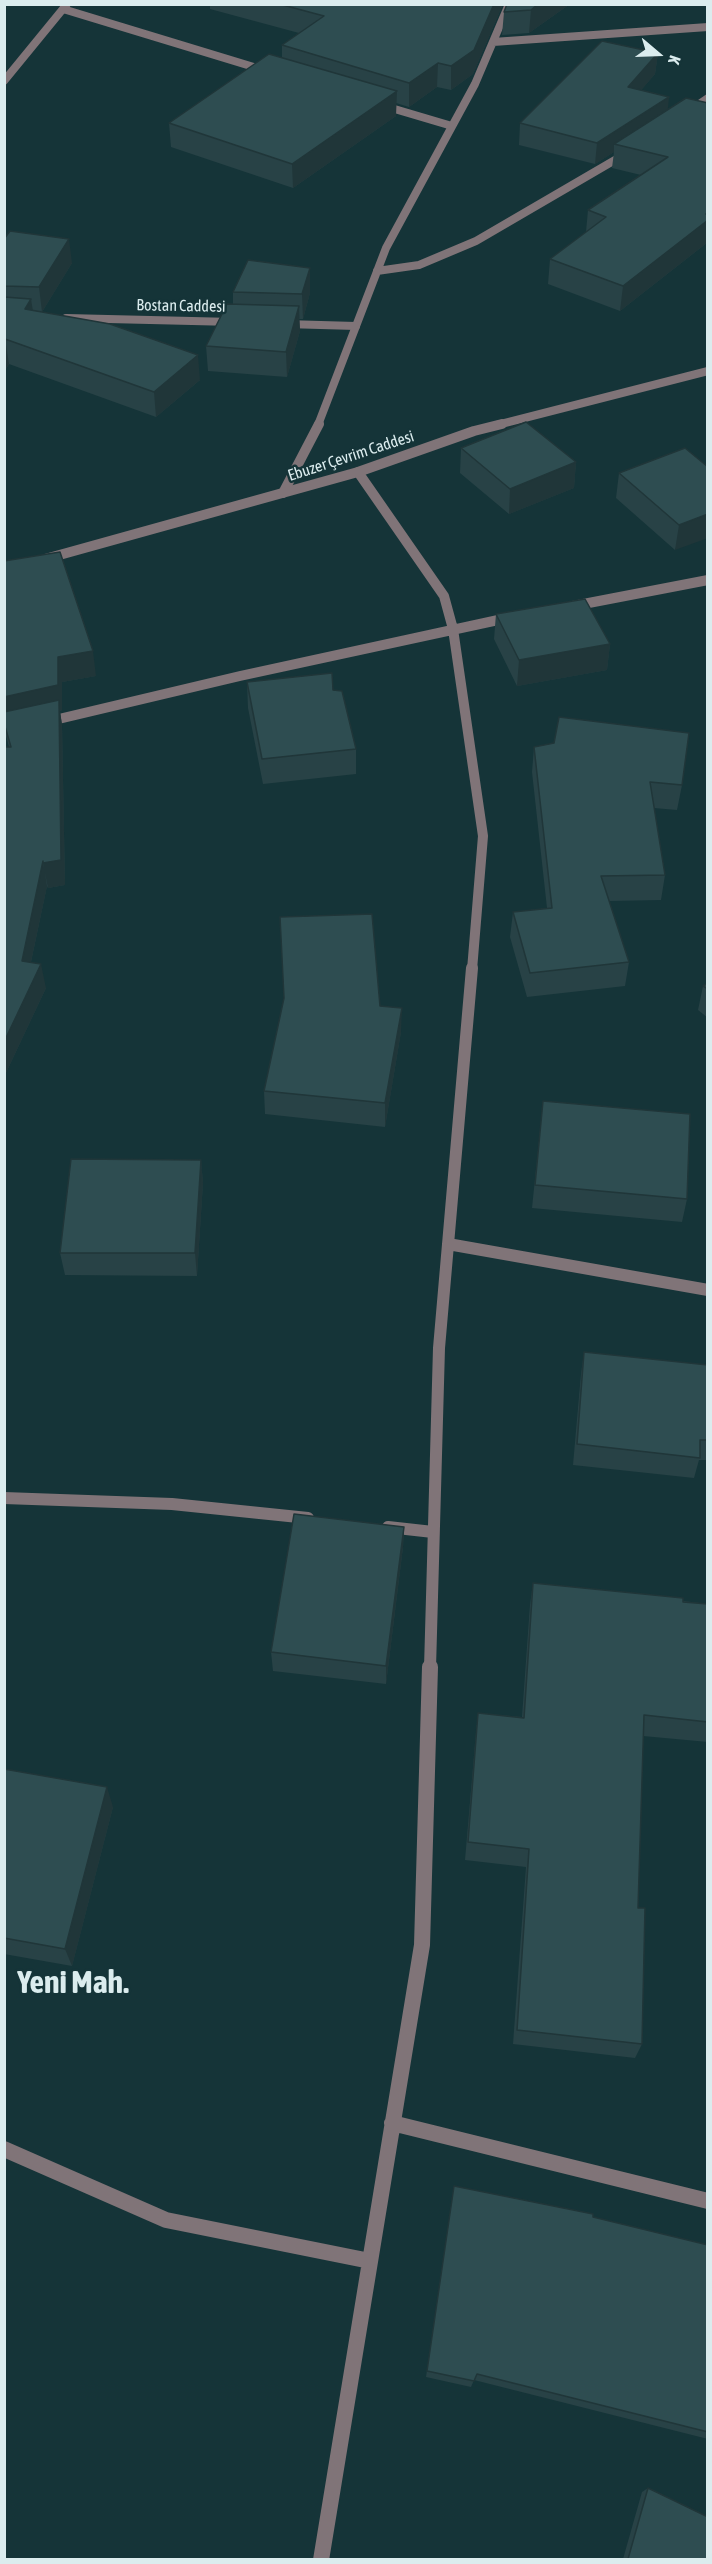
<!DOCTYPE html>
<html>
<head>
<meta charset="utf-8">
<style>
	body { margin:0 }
	#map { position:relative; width:712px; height:2564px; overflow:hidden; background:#153438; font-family:"Asap Condensed",sans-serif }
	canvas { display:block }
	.frame { position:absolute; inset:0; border:6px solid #dbecee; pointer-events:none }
	.north { position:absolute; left:628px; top:24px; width:60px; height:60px; -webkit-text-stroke:4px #153438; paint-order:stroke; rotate:109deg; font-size:16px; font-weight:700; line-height:24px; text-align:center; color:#dbecee }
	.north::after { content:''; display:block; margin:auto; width:21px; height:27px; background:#dbecee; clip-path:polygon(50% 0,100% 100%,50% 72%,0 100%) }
</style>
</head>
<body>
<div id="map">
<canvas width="712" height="2564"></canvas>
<div class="frame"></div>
<div class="north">K</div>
</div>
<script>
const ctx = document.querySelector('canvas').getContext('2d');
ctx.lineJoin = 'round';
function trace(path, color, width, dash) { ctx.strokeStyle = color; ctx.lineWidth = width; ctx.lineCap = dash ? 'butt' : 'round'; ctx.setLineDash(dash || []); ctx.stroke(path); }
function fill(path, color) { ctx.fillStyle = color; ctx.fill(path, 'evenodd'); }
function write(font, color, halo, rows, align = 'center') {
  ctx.font = font + ' "Asap Condensed",sans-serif'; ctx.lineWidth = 5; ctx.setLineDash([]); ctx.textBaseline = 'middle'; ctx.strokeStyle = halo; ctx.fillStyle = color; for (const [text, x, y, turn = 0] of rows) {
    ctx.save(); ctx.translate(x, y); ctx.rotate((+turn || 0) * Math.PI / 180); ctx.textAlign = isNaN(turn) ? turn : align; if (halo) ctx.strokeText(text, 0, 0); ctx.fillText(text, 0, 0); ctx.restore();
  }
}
const minorFar3 = new Path2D(`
	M63,9L267,71
	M493,42L708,27
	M4,81L67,4
	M381,105L452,126
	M689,111L708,98
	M377,271L419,265L476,241L627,153
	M318,425L386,248L475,84L509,4`);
const minorFar2 = new Path2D(`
	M358,472L444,596L453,629L483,836L472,970
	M283,493L319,424
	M573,606L708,580
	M46,722L240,676L512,617`);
const minorFar1 = new Path2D(`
	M448,1244L708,1290
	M4,1498L172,1504L308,1518
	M388,1527L433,1532
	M430,1668L439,1348L472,968`);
const minor = new Path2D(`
	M392,2123L708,2201
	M4,2149L166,2220L370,2261
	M321,2560L422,1945L430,1667`);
const tertiaryFar1 = new Path2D(`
	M66,318L234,322
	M285,324L356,326
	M497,425L708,371`);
const tertiary = new Path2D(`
	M45,559L358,472L474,431L502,424`);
const wall = new Path2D(`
	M210,4H503L473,74L451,90L437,87L409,107L396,103V116L293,188L171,147L169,123L282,58V45L299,33L210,9Z
	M570,4L529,33L502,35L504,12Z
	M658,53L655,74L641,90L668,110L708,103V242L620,311L548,284L550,259L586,232L588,210L641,175L612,168L614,152L595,164L519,145L520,123Z
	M4,239L72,263L42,312L200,380L156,417L9,364L4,372Z
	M233,292L310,293L303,319H299L300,331L287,377L208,371L206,346L233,304Z
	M461,448L576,462L574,488L509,514L460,473Z
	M708,467L675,550L616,498L619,473Z
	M4,561L96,676L62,682V710L60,711L62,725L65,885L48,888L47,886L31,962L46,988L4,1077V747H9L4,728Z
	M496,614L610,644L607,670L517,686L494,639Z
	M247,682L333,690L356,749V774L263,784L248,708Z
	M534,747L682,785L677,810L654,808L665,875L661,900L609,901L629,962L625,986L527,997L510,937L513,912L547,908L532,772Z
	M708,983V1018L698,1010L703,986Z
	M284,999L380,1006L401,1032L385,1127L265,1114L264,1091Z
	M543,1101L687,1199L682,1222L532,1208Z
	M201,1160L203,1183L197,1276L65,1275L60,1253Z
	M584,1352L708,1365V1460H699L694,1478L573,1465L581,1374Z
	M404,1527L403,1547L386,1684L273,1671L271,1652Z
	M533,1583L708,1604V1742L643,1736L638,1908L642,2044L635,2058L513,2044L526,1867L465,1860L476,1732L478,1713L522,1717L530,1605Z
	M4,1769L113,1807L72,1966L4,1954Z
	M454,2186L593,2217L708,2245V2439L474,2380L471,2387L426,2377Z
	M648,2488L708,2559H623L642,2492Z`);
const shadedWall = new Path2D(`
	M494,4H503L473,74L451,90V66Z
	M538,4H570L529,33L531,10Z
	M658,53L655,74L626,108L628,87Z
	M438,63L437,87L409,107V83Z
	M397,91L396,116L293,188L292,164Z
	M669,97L667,118L614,144V152L595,164L597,143Z
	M708,212V242L620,311L623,286Z
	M69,239L72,263L42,312L39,287Z
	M310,268V293L303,319L302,294Z
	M31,299L35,324L25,309Z
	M299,306L300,331L287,377L286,352Z
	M5,339L9,364L4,372V341Z
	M198,355L200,380L156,417L154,392Z
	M576,462L574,488L509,514L510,489Z
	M708,514V538L675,550L679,525Z
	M610,644L607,670L517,686L519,660Z
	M93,651L96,676L62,682V710L60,711L62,725L65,885L48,888L43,863L5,724L4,697L58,657Z
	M43,861L47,886L26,985L22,961Z
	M41,964L46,988L4,1077V1042Z
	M402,1008L401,1032L385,1127V1103Z
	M201,1160L203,1183L197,1276L195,1253Z
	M404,1527L403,1547L386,1684V1666Z
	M107,1787L113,1807L72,1966L65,1949Z`);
const building = new Path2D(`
	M279,4H494L474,50L451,66L438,63L409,83L282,45L324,16Z
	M507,4H538L531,10L504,12Z
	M602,41L658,53L628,87L669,97L597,143L520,123Z
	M269,54L397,91L292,164L169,123Z
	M686,98L708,103V212L706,214L708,215V220L623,286L550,259L606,217L588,210L668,157L614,144Z
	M10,231L69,239L39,287L4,286V239Z
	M248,260L310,268L302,294L233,292Z
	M4,297L31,299L25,309L110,324L198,355L154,392L5,339L4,341Z
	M227,304L299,306L286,352L206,346Z
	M526,422L576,462L510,489L461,448Z
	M685,448L708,467V514L679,525L619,473Z
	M60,552L93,651L58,657V685L4,697V561Z
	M585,599L610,644L519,660L496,614Z
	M332,673L333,690L342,691L356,749L262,759L247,682Z
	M59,700L61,860L43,863V861L22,961L41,964L4,1042V747H11L4,723V712Z
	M559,717L689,733L682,785L650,782L665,875L601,876L629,962L530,973L513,912L552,908L534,747L554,743Z
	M372,914L380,1006L402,1008L385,1103L264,1091L284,998L280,917Z
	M708,983V989L703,986Z
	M543,1101L690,1114L687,1199L535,1185Z
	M71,1159L201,1160L195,1253H60Z
	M584,1352L708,1365V1440H700V1458L577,1444Z
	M294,1514L404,1527L386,1666L271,1652Z
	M533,1583L683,1598V1602L708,1604V1722L644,1715L638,1908H645L642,2044L517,2030L529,1849L468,1842L478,1713L524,1718Z
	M4,1769L107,1787L65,1949L4,1938Z
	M454,2186L593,2214V2217L708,2245V2432L477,2374L474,2381L427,2371Z
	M648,2488L708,2517V2559H628Z`);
const farStreetnames = [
	["Bostan Caddesi",181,306,1],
	["Ebuzer Çevrim Caddesi",351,456,-18]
];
const nearDistrictnames = [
	["Yeni Mah.",73,1983]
];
trace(minorFar3, '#807478', 8);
trace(minorFar2, '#807478', 10);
trace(minorFar1, '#807478', 12);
trace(minor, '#807478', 16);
trace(tertiaryFar1, '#807478', 8);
trace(tertiary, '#807478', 10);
fill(wall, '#284246');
fill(shadedWall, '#203639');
fill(building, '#2e4d51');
trace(building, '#203639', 1.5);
write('16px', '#dbecee', '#153438', farStreetnames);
write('bold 32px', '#dbecee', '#153438', nearDistrictnames);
</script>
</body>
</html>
